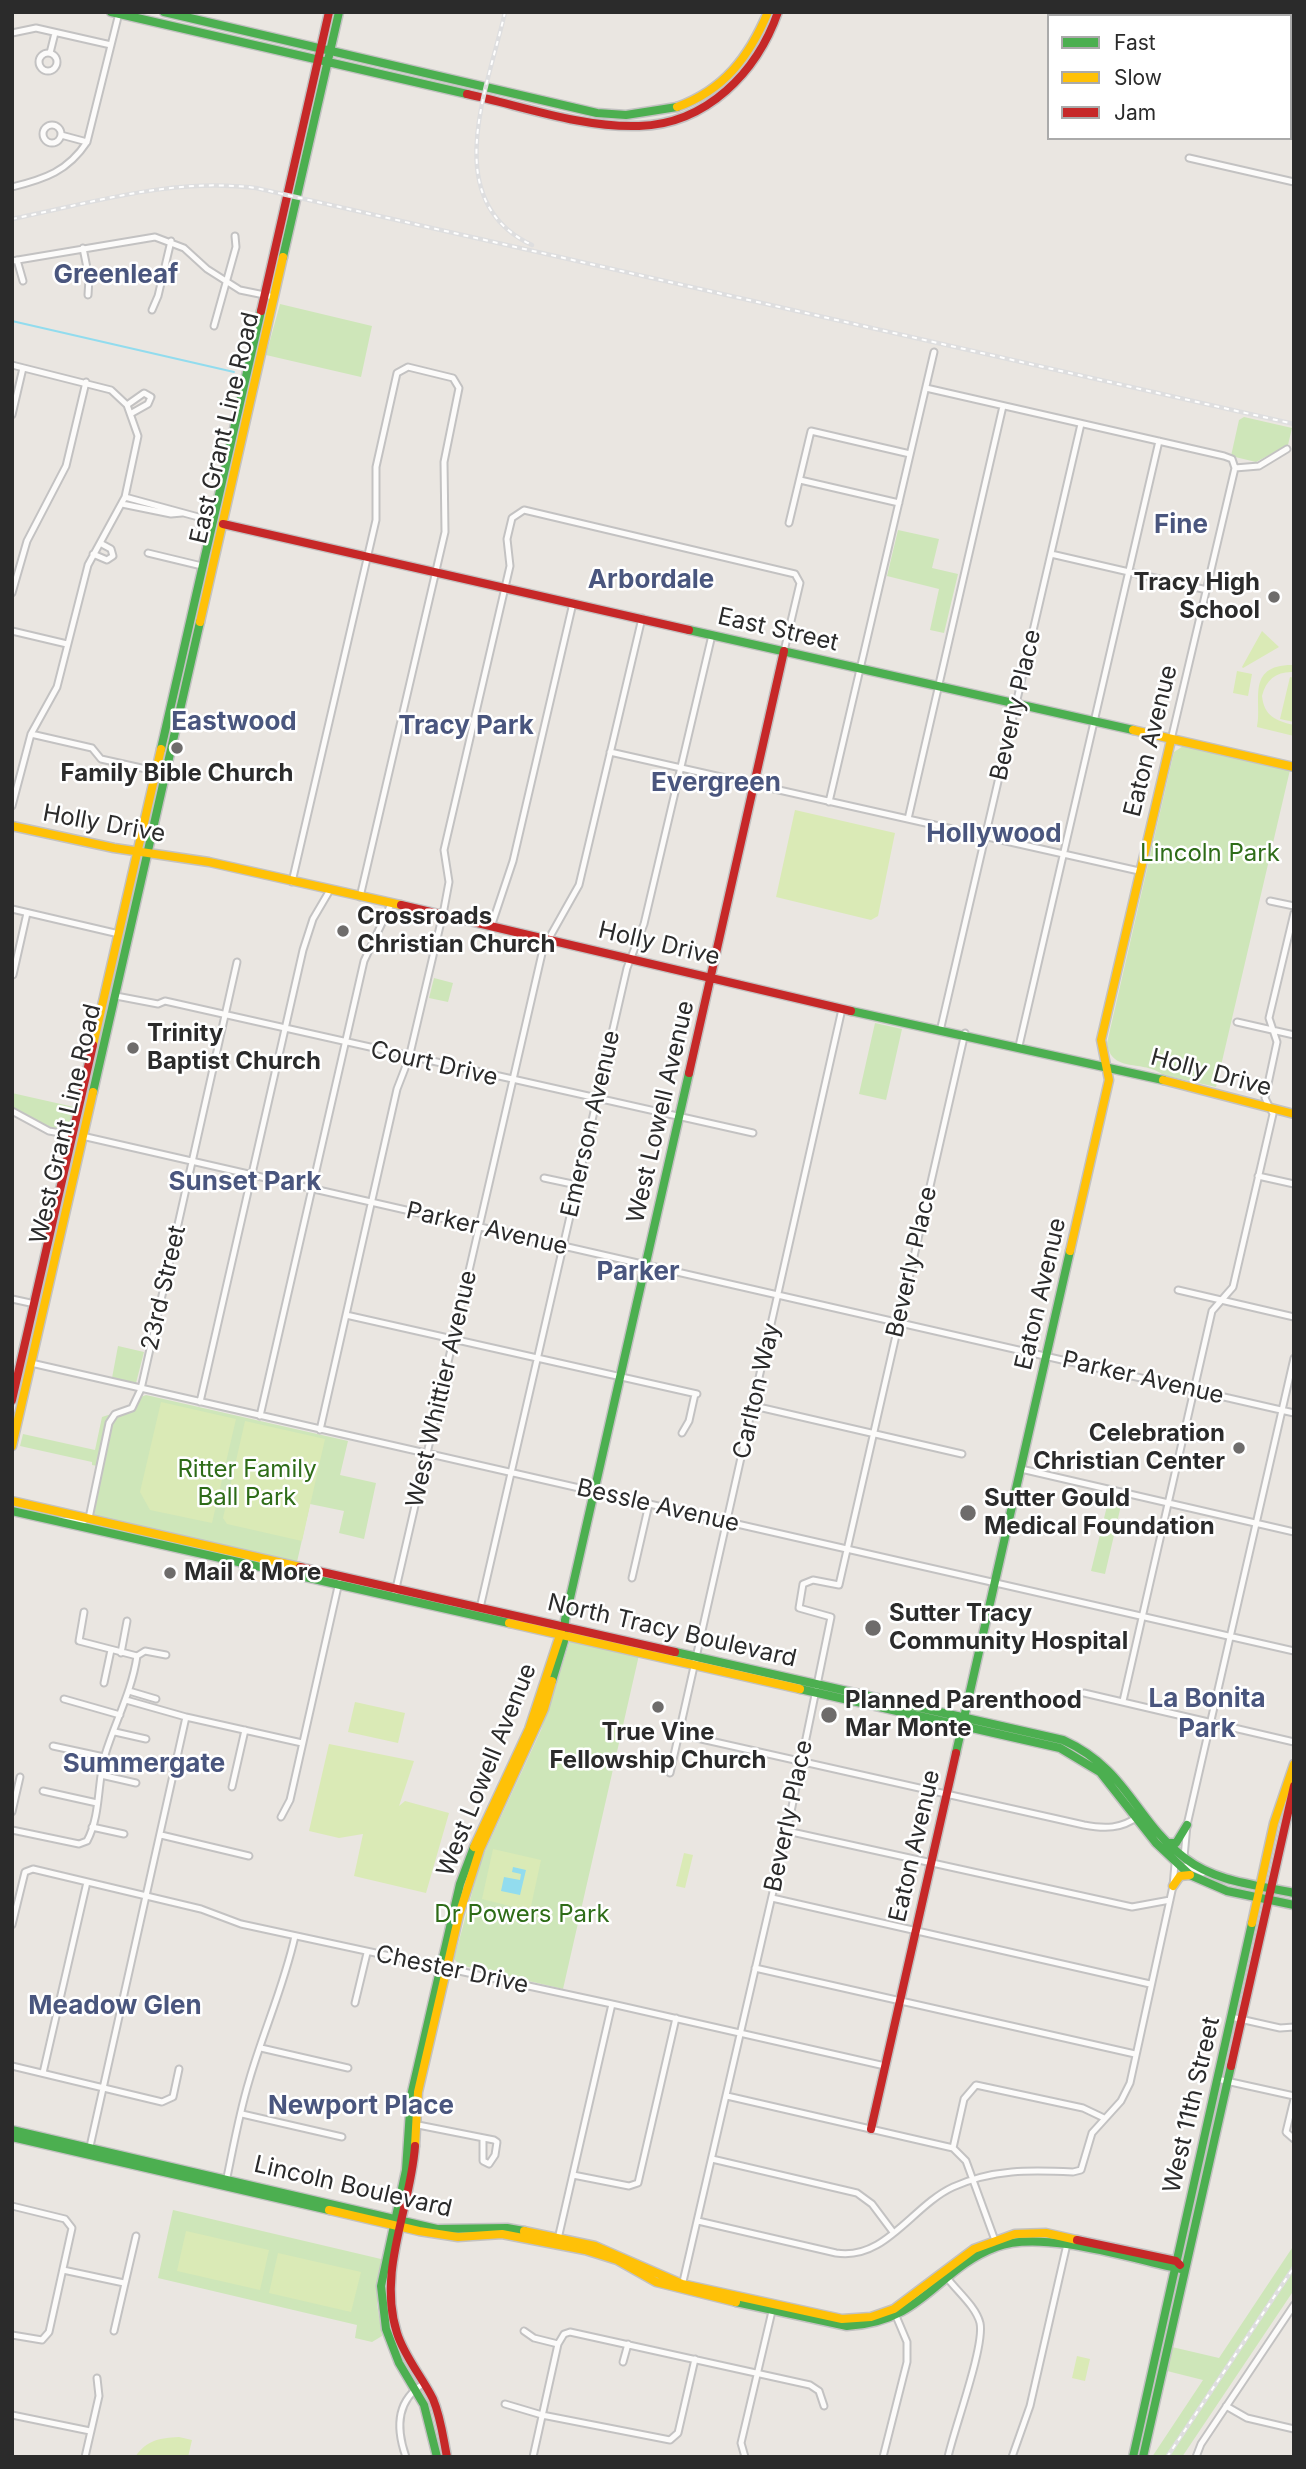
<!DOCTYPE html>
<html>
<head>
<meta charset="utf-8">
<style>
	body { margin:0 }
	#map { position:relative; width:1306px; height:2469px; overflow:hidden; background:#eae6e1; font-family:Inter,sans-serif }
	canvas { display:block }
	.frame { position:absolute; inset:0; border:14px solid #2b2b2b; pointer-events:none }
	.legend { position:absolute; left:1047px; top:14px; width:245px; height:126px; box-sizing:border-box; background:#fff; border:2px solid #aaa; margin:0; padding:9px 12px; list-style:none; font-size:21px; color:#2b2b2b }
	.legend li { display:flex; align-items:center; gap:14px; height:35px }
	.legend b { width:35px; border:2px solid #aaa }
</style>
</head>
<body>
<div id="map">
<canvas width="1306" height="2469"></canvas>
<div class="frame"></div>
<ul class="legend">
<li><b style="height:9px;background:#4caf50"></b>Fast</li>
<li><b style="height:9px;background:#ffc107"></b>Slow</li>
<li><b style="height:9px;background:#c62828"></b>Jam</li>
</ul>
</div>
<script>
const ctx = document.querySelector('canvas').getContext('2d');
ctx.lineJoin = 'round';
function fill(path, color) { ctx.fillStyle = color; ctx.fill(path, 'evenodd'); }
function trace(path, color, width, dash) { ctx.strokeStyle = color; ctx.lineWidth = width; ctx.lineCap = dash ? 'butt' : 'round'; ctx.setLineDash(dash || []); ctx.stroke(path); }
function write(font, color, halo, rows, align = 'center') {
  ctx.font = font + ' Inter,sans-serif'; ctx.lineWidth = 5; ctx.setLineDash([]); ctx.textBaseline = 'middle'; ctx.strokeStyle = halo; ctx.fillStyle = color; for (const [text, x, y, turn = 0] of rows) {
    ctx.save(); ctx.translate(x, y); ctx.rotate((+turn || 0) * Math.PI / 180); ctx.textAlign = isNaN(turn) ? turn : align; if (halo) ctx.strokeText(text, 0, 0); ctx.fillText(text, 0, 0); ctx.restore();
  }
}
const green = new Path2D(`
	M280,304L372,326L361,377L266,355Z
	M1244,417L1292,428L1288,445L1256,462L1231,456L1239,420Z
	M898,530L939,539L932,568L958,574L944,633L930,630L939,589L887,576Z
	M1183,746L1290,770L1216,1087L1163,1075C1144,1059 1111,1074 1107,1043L1174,752Z
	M434,978L453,983L448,1002L429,998Z
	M875,1023L902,1029L886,1100L859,1094Z
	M12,1093L74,1107L69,1127L64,1132L27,1118L12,1107Z
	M118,1346L144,1352L136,1383L112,1378Z
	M146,1395L348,1441L340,1475L376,1483L364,1539L339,1533L344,1511L310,1504L297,1562L95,1516L93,1511L87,1510L98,1466L92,1465V1462L20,1446L23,1434L95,1450L102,1417L136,1406L141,1397Z
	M1109,1498L1122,1501L1105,1574L1091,1571Z
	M570,1641L639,1655L563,1989L460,1965L454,1959L481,1860L541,1730Z
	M173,2210L381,2259L377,2304L382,2336L372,2342L355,2338L357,2325L158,2278Z
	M1294,2245V2290L1182,2457H1152L1203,2380L1167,2371L1172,2347L1219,2358Z`);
const pitch = new Path2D(`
	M1262,631L1279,647L1243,668L1242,667Z
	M1294,665V672C1277,671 1266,679 1262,696C1264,716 1276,721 1294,725V736L1257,727C1263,703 1244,664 1294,665Z
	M1237,671L1252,674L1248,696L1233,693Z
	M1290,677L1294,678V722L1280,719Z
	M795,810L895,833L878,916L871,920L776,897Z
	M161,1402L236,1419L212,1523L150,1510L140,1492Z
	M245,1421L325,1439L302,1541L227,1524L223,1518Z
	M355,1702L405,1713L398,1743L348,1732Z
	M329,1744L414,1761L399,1806L405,1801L449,1813L426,1893L354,1876L363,1834L339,1838L309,1831Z
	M493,1849L541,1860L530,1911L482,1899Z
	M684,1853L693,1855L685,1888L676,1886Z
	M186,2231L269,2250L260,2290L177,2271Z
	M278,2253L361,2272L351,2312L269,2293Z
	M1077,2356L1090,2359L1085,2381L1072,2378Z
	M179,2437L192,2440L188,2457H135C147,2440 159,2438 179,2437Z`);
const water = new Path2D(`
	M513,1867L526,1870L520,1895L501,1891L504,1877L520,1880L521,1874L512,1872Z`);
const stream = new Path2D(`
	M12,321L234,372`);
const street = new Path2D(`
	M12,33L36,28L111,45
	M50,53L55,33
	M39 62a9 9 0 1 1 18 0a9 9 0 1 1-18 0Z
	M43 134a9 9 0 1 1 18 0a9 9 0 1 1-18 0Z
	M61,135L87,142
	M1189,158L1294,182
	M12,187C45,179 68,171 87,142L119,13
	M83,248L89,278L88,295
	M17,260L23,281
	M12,261L155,237L184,248L207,269L240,290L274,297
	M152,310L158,296L171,241
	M214,326L236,247L235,236
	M12,365L111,390L127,405L138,436L125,497L88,565L57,687L31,734L12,806
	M926,388L1224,456L1232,459L1235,468
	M127,405L144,393L151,397L148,404L132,413
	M12,415L23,368
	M1235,468L1259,466L1287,449
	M800,480L899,503
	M125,497L213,521
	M122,504L171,514L182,513
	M789,523L811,431L910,454
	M148,553L202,566
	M93,554L107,560L113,556L111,549L100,543
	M1051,554L1207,590
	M12,593L27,541L66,466L86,382
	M12,631L67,644
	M31,734L92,748L101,759L155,771
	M1171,740L1235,468
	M610,752L1139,871
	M829,802L934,352
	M908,819L1003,406
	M292,882L376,520V467L397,373L408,367L453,378L459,388L444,462L445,532L360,897
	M1270,901L1294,906
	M12,909L119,934
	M491,927L513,861L573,603
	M13,975L27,913
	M116,996L158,1004L165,1001L753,1133
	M1237,1022L1294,1035
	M941,1027L1081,424
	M1019,1046L1159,441
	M12,1111L49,1131L72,1135
	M82,1136L1294,1413
	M1258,1176L1294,1184
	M544,1178L577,1185
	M1178,1290L1294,1317
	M12,1299L35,1304
	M346,1315L697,1394
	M31,1363L1294,1651
	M200,1402L303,950L313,919L330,890
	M754,1406L962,1454
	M260,1416L364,961L391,904
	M320,1430L397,1089L409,1058L444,909L449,882L444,850L510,566L507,539L512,518L524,510L795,574L800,583L784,651
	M682,1433L689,1421L695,1394
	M1021,1469L1294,1532
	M59,1520L82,1522L89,1518L109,1423L115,1414L132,1408L141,1389L237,962
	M632,1578L649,1504
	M394,1597L543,949L579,885L642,618
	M480,1608L627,968L644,924L712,635
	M84,1612L79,1641L137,1656
	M121,1653L127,1621
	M137,1656L145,1651L166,1655
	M104,1683L111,1650
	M129,1691L156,1699
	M1084,1693L1294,1742
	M64,1699L120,1715
	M126,1700L186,1717L302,1743
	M1123,1701L1212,1311L1233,1287L1273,1114L1265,1098L1277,1042L1269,1018L1294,913
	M115,1732L146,1739
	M679,1734L1084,1825C1105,1829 1121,1829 1139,1816
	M53,1746L104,1757
	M670,1773L842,1009
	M101,1775L136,1783
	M232,1787L245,1730
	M43,1791L97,1803
	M12,1812L20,1777
	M281,1817L290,1800L339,1582
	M92,1827L124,1834
	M12,1830L79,1844L87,1841C101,1815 97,1783 105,1755C115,1722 132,1691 137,1656
	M787,1831L1132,1907L1170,1900
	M161,1835L249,1856
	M1184,1857L1187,1825L1294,1358
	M1180,1867L1187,1866L1203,1873
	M772,1898L1150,1984
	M12,1925L25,1872L33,1869L201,1909L241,1924L612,2004L885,2066
	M755,1968L1135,2054
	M355,2003L367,1953
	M1231,2017L1280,2028L1294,2027
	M261,2048L348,2068
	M12,2066L162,2102L173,2097L179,2069
	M43,2073L87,1882
	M1217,2079L1294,2096
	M727,2096L953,2148L966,2161L996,2243
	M1294,2099L1286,2132L1294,2139
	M242,2114L342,2137
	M413,2124L494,2140L497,2142L495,2155L489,2164L483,2161V2139
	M953,2148L964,2099L976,2085L1083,2108L1104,2118
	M89,2151L186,1717
	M712,2159L857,2193L872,2204L893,2232
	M573,2175L629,2186L638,2183L676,2018
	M226,2182C233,2149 239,2114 249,2081C263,2032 284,1986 295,1936
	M12,2206L65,2219L72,2228L49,2332L42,2340L12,2335
	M698,2221L836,2253C885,2261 912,2206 953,2187C993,2169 1030,2170 1073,2172L1081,2170L1092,2133L1121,2101L1130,2083L1173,1886L1175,1864
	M558,2239L612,2004
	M63,2270L124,2283
	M682,2286L787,1831L831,1617L799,1608L803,1584L813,1580L839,1585L965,1033
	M114,2331L136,2236
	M524,2331L534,2338L558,2344
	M623,2362L628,2344
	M505,2404L542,2415L670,2440L678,2433L695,2359
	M1226,2406L1247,2418L1294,2429
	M12,2415L90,2431
	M85,2457L99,2396L97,2378
	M406,2457C396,2429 396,2401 423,2384
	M533,2457L558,2344L564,2334L570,2332L810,2385L819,2391L824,2406
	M745,2457L741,2443L773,2307
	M883,2457L907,2362V2342L896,2316
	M948,2457C954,2429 985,2346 980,2323C976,2307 958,2292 948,2279
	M1012,2457L1030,2406L1067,2244
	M1196,2457L1201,2444L1294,2305`);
const fast = new Path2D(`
	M111,12L467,94
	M164,12L597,113L626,115L677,107
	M283,257L339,12
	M689,630L1133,730
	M161,749L261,311
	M851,1011L1163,1080
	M93,1092L200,622
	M12,1511L509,1623
	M675,1652L1063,1740C1129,1770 1134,1820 1186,1859C1216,1882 1258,1885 1294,1893
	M552,1681L564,1641L565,1620L689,1073
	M800,1689L1060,1748L1100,1772L1156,1843L1190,1875L1227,1891L1294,1905
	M956,1753L1070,1251
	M1167,1843H1176L1187,1825
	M12,2130L437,2229L507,2228L524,2231
	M12,2137L329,2210
	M736,2302L847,2326C924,2322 937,2269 996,2247C1041,2229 1133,2259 1181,2269
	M437,2457L424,2405L399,2363L386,2329L381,2286L406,2170L411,2096L460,1884L474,1847
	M1133,2457L1252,1923
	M1143,2457L1231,2066`);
const slow = new Path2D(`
	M677,107C724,90 749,57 768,12
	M200,622L283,257
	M1133,730L1294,767
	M12,826L114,848L209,862L401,905
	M93,1045L161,749
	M1163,1080L1294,1114
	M1070,1251L1109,1080L1101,1040L1171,740
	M12,1446L93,1092
	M12,1501L300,1567
	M509,1623L800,1689
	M474,1847L529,1729L561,1632
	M1173,1886L1180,1876L1190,1875
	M1252,1923L1274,1823L1294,1764
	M415,2146L418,2092L459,1915L480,1849L544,1709L552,1681
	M329,2210L419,2231L458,2237L502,2234L585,2250L617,2260L656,2282L736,2302
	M524,2231L595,2246L682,2284L842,2319L871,2317L894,2309L974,2249L1015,2234L1046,2233L1077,2240`);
const jam = new Path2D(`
	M467,94C522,106 582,128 639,126C707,124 757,72 778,12
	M261,311L329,12
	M223,524L689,630
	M401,905L851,1011
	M689,1073L784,651
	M12,1400L93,1045
	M300,1567L675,1652
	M1231,2066L1294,1786
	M871,2129L956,1753
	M415,2146C411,2207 377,2271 397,2333C404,2356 422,2377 433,2399C441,2418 443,2437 447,2457
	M1077,2240L1176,2261L1180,2265`);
const rail = new Path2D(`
	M505,12C488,88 438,201 532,245
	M12,219C91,203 175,177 256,188L1294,424
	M1167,2457L1294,2267`);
const markers = [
	[1274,597,7,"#6e6c6b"],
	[177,748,7,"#6e6c6b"],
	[343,931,7,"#6e6c6b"],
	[133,1048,7,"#6e6c6b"],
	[1239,1448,7,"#6e6c6b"],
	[968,1513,9,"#6e6c6b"],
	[170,1573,7,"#6e6c6b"],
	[873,1628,9,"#6e6c6b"],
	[658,1707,7,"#6e6c6b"],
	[829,1715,9,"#6e6c6b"]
];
const streetNames = [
	["East Grant Line Road",225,428,-77],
	["East Street",778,630,13],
	["Beverly Place",1016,705,-77],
	["Eaton Avenue",1151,741,-76],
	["Holly Drive",104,824,10],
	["Holly Drive",659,944,13],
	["Court Drive",434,1064,13],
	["Holly Drive",1211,1073,15],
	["West Lowell Avenue",661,1112,-77],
	["West Grant Line Road",66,1124,-77],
	["Emerson Avenue",591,1124,-77],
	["Parker Avenue",487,1229,13],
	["Beverly Place",912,1262,-77],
	["23rd Street",164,1288,-77],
	["Eaton Avenue",1041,1294,-77],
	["Parker Avenue",1143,1378,13],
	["West Whittier Avenue",442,1389,-77],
	["Carlton Way",757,1391,-77],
	["Bessle Avenue",658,1506,13],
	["North Tracy Boulevard",672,1631,13],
	["West Lowell Avenue",487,1770,-68],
	["Beverly Place",789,1816,-78],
	["Eaton Avenue",915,1846,-77],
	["Chester Drive",452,1970,12],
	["West 11th Street",1192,2105,-77],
	["Lincoln Boulevard",353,2187,13]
];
const poiNames = [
	["Tracy High",1260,583,"right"],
	["School",1260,611,"right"],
	["Family Bible Church",177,774,"center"],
	["Crossroads",357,917],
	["Christian Church",357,945],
	["Trinity",147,1034],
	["Baptist Church",147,1062],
	["Celebration",1225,1434,"right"],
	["Christian Center",1225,1462,"right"],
	["Sutter Gould",984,1499],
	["Medical Foundation",984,1527],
	["Mail & More",184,1573],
	["Sutter Tracy",889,1614],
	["Community Hospital",889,1642],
	["Planned Parenthood",845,1701],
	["Mar Monte",845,1729],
	["True Vine",658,1733,"center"],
	["Fellowship Church",658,1761,"center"]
];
const parkNames = [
	["Lincoln Park",1210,854],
	["Ritter Family",247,1470],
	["Ball Park",247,1498],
	["Dr Powers Park",522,1915]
];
const neighbourhoodNames = [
	["Greenleaf",116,275],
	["Fine",1181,525],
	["Arbordale",651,580],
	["Eastwood",234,722],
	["Tracy Park",466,726],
	["Evergreen",716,783],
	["Hollywood",994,834],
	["Sunset Park",245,1182],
	["Parker",638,1272],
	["La Bonita",1207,1699],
	["Park",1207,1729],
	["Summergate",144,1764],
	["Meadow Glen",115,2006],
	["Newport Place",361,2106]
];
fill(green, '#cee6b9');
fill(pitch, '#daeab6');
fill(water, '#92dcee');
trace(stream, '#92dcee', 2);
trace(street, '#c3c2c2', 9);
trace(fast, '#c3c2c2', 11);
trace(slow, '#c3c2c2', 11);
trace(jam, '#c3c2c2', 11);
trace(street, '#fcfbfa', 5);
trace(fast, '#4caf50', 8);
trace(slow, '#ffc107', 8);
trace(jam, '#c62828', 8);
trace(rail, '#dededf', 4.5);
trace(rail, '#fff', 2, [5]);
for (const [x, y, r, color] of markers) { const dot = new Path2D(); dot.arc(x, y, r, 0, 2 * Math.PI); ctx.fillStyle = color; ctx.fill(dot); trace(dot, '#fff', 2.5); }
write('24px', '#2b2b2b', '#fff', streetNames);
write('bold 24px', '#2b2b2b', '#fff', poiNames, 'left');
write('24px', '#2e6c18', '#fff', parkNames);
write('bold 26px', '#4a567e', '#fff', neighbourhoodNames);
</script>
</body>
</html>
